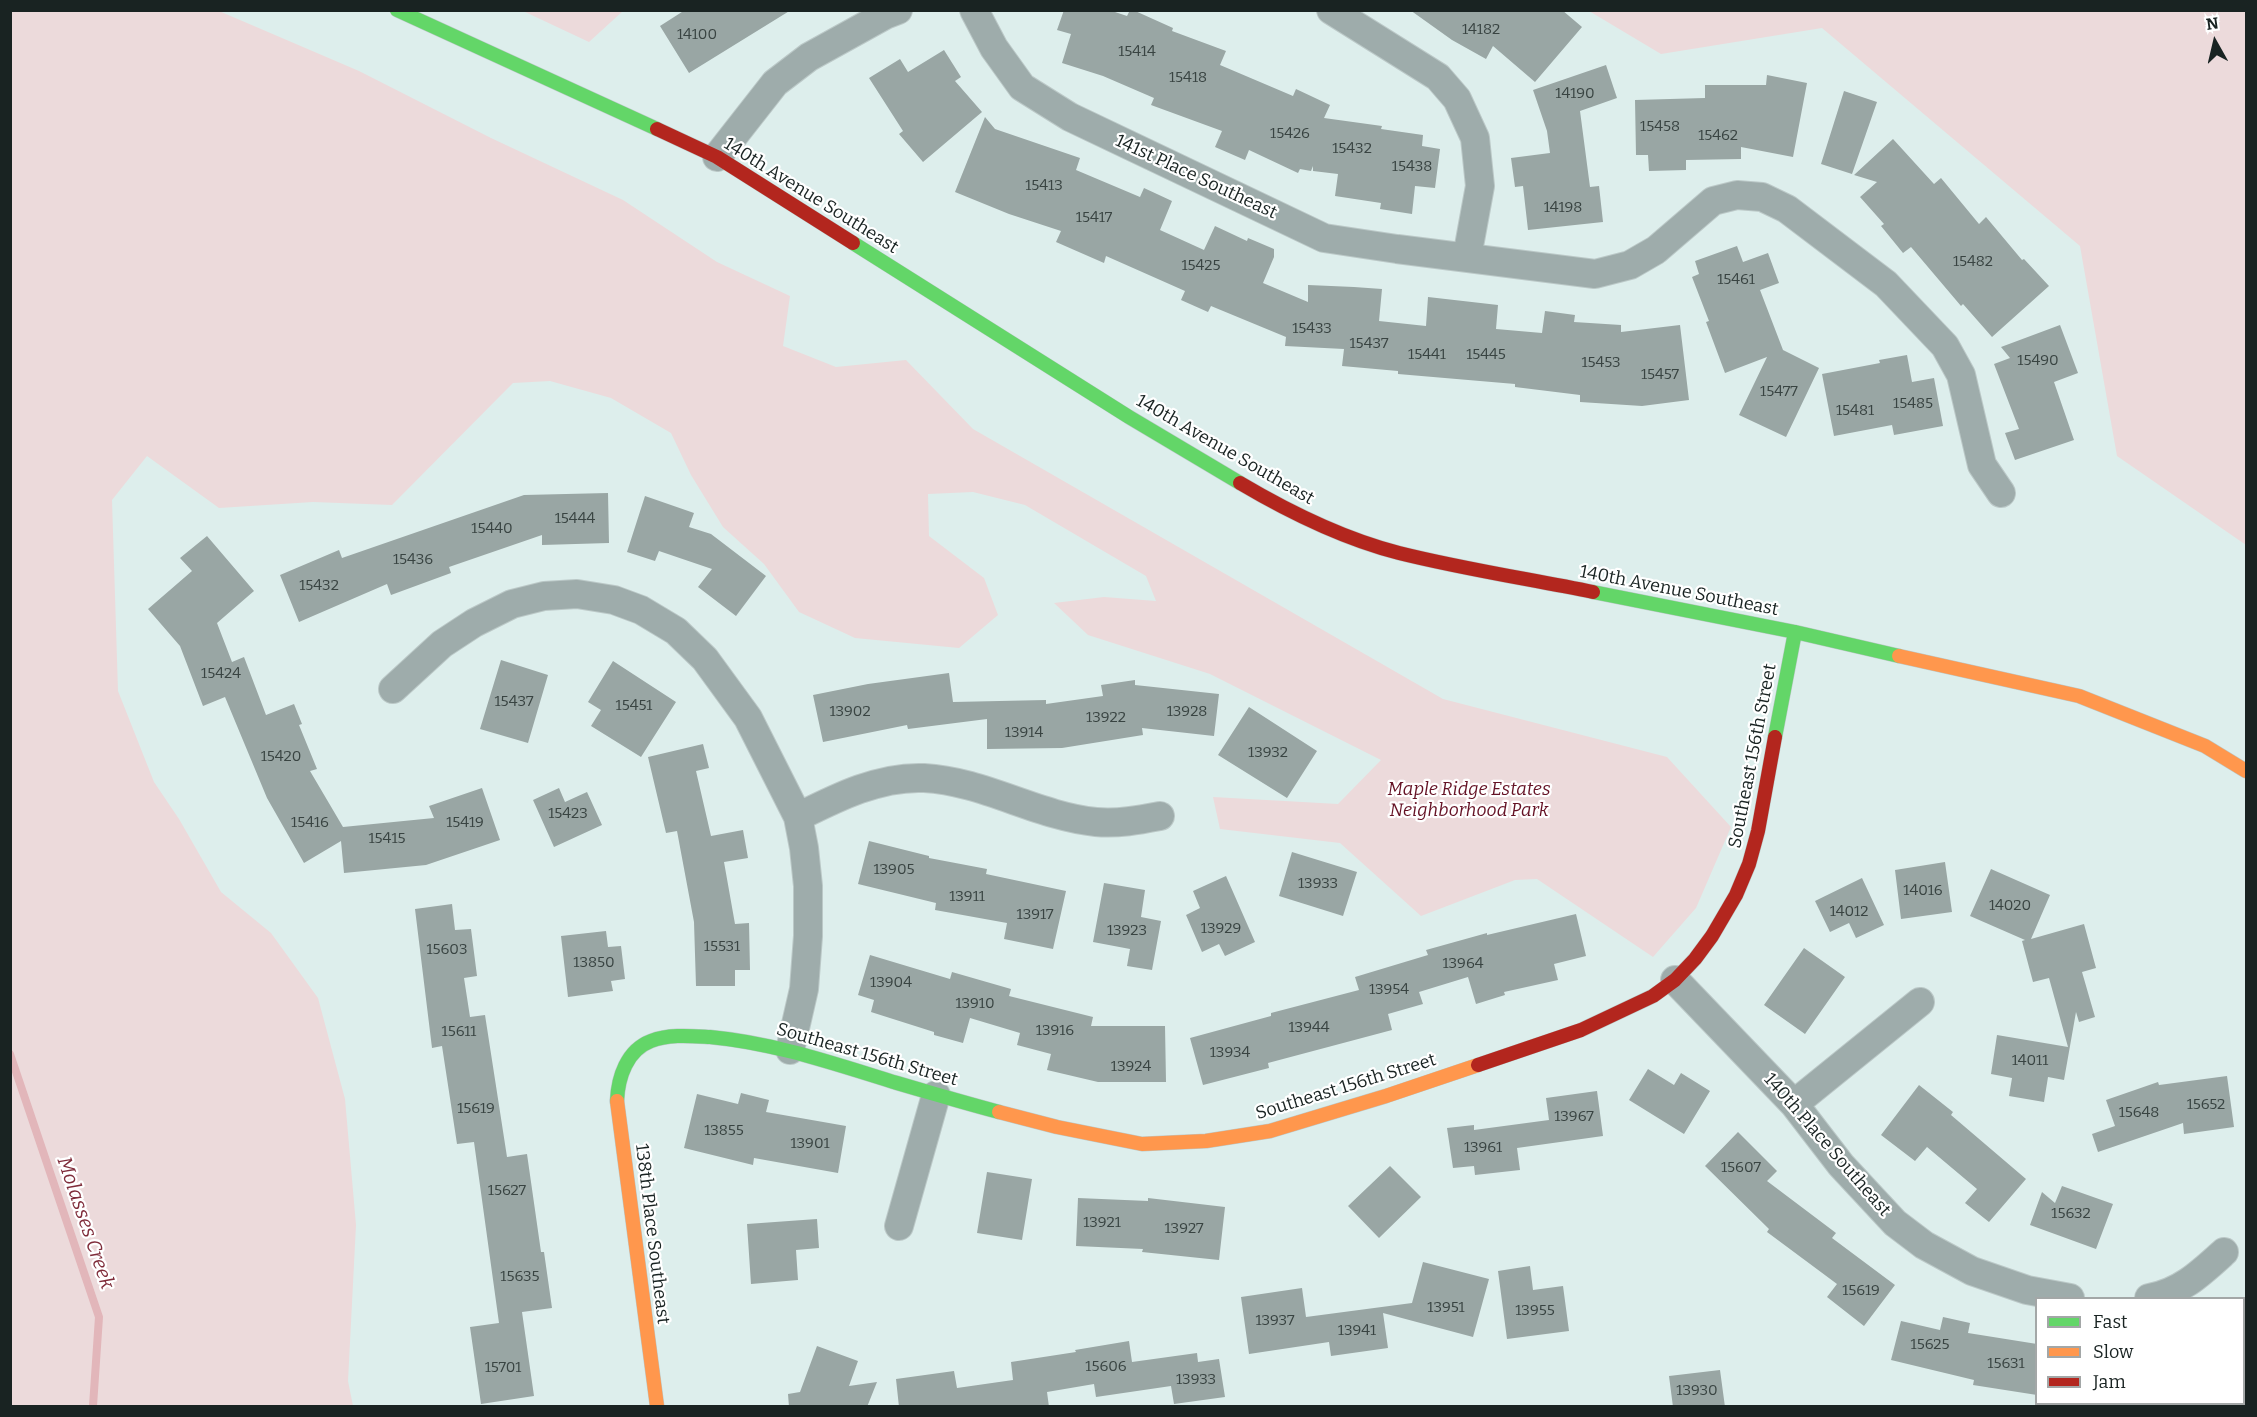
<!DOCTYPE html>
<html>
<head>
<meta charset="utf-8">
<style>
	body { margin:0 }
	#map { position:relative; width:2257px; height:1417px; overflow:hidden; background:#ddeeec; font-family:Bitter,serif }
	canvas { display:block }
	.frame { position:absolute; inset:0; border:12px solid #192322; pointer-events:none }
	.legend { position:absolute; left:2035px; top:1297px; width:210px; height:108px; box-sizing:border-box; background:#fff; border:2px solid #a3a7a7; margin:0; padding:8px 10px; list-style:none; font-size:18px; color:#192322 }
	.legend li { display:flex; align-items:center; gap:12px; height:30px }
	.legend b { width:30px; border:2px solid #a3a7a7 }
	.north { position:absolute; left:2185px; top:12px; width:60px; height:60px; -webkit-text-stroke:4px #fff; paint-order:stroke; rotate:352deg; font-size:16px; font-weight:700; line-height:24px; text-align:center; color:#192322 }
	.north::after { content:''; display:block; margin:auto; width:21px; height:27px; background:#192322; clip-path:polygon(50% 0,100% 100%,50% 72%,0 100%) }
</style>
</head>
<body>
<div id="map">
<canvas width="2257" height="1417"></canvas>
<div class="frame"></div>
<ul class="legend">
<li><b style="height:8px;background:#63d668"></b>Fast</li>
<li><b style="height:8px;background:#ff974d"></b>Slow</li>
<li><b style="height:8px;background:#b3261e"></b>Jam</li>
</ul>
<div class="north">N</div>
</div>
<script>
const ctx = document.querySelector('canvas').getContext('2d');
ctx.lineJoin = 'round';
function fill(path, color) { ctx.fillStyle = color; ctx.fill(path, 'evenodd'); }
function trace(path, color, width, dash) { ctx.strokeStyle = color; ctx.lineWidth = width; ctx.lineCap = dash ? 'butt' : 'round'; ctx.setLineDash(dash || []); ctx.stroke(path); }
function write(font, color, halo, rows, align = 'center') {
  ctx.font = font + ' Bitter,serif'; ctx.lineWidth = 4.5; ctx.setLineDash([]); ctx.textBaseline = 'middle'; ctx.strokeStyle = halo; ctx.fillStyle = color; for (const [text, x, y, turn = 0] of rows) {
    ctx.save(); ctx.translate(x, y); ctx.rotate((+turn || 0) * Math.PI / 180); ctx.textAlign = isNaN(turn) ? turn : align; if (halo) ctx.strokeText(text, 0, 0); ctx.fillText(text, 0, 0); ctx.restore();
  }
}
const green = new Path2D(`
	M10,11H219L359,71L491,138L623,200L717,262L790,296L783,346L836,367L906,360L973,429L1443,699L1667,757L1731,827L1696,908L1653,957L1537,879L1515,880L1421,916L1340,843L1220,829L1213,797L1338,804L1381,760L1210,674L1088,635L1054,603L1104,597L1156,601L1146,576L1025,505L973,492L928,494L929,536L984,578L998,615L959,648L855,638L799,612L764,564L723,527L691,475L671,433L611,398L550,381L513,383L392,505L313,502L219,508L147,456L112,500L118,691L154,782L179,819L221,892L271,933L318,998L345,1099L356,1225L348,1381L353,1406H11Z
	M523,11H623L589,42Z
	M1589,11H2246V545L2117,456L2080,246L1822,28L1661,54Z`);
const stream = new Path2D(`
	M10,1054L99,1317L93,1406`);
const building = new Path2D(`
	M685,10H791L689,73L660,26Z
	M1064,10H1109L1127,16L1130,10H1133L1173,28L1172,31L1226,51L1220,65L1293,96L1296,89L1330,105L1324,118L1382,126L1381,129L1423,135L1422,146L1440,149L1435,188L1415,186L1412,214L1380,209L1381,203L1335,196L1338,174L1313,171V166L1311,171L1300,169L1298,173L1249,150L1245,160L1215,147L1222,131L1151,105L1154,98L1103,76L1062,63L1071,34L1057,30Z
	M1410,10H1562L1582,27L1535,82L1493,46L1486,59L1452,40Z
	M944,50L961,77L955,81L982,112L923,162L899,134L903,131L869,78L900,59L908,72Z
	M1606,65L1617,98L1580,111L1590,187L1599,186L1603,222L1528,230L1523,186L1515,187L1511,158L1550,153L1547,131L1533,90Z
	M1767,75L1807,83L1793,157L1741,147V159L1686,160V170L1649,171L1648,155H1636L1635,100L1705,98V85H1766Z
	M1844,91L1877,102L1852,174L1821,164Z
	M985,117L995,129L1080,158L1076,170L1140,197L1144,188L1172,201L1160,230L1204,250L1215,226L1247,241L1248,238L1274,249V257L1263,283L1308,302V285L1354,287L1382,289L1379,321L1426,326L1428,297L1498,305L1496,329L1542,333L1545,311L1575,315L1574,322L1621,325V332L1680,325L1689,400L1642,406L1580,402V395L1515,387V384L1398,374V371L1342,366L1344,349L1285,346L1286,337L1211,306L1208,312L1181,300L1185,291L1106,256L1104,263L1056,242L1061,231L1009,214L955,192Z
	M1893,139L1934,184L1941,178L1979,224L1986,217L2022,260L2024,259L2049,286L1992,337L1963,304L1961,306L1911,247L1903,253L1881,226L1884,224L1860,197L1877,182L1854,175Z
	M1737,246L1743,262L1768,253L1779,283L1760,290L1783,350L1819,368L1786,437L1739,415L1767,357L1725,373L1706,322L1709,321L1692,277L1699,274L1695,261Z
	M2060,325L2078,373L2054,382L2074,440L2015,460L2005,433L2019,429L1994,364L2010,358L2001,347Z
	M1907,355L1912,382L1934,378L1943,426L1894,435L1892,425L1834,436L1822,374L1880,363L1879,360Z
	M608,493L609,543L542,545V535L449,567L451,573L391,595L387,584L299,622L280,575L339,550L342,558L524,495Z
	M645,496L694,513L689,527L711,534L766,576L736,616L698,587L712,569L659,551L655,561L627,552Z
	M207,536L254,591L217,623L232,662L244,657L266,715L294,704L302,724L299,725L317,769L310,771L343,827L434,818L429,806L482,788L500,840L426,865L344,873L341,841L304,863L267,798L225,697L203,706L180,646L148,609L192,571L180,558Z
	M501,660L548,675L528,743L480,729Z
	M613,661L676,702L641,757L591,726L601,710L588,702Z
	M949,673L953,702L1046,700V704L1103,696L1101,685L1135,680V685L1219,694L1214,736L1142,728L1143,735L1062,748L987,749V719L908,729L907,725L823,742L813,695L868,684Z
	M1249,707L1317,751L1287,798L1218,755Z
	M703,744L709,768L696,771L711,836L743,830L748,858L724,862L735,924L749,923L750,970H735V986H696L694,922L677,831L666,833L648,757Z
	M559,788L565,802L587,792L602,825L554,847L533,800Z
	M869,841L929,856V858L987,869L986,874L1066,891L1053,949L1004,939L1007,923L935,910L936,903L858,884Z
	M1292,852L1357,872L1343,916L1279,896Z
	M1945,862L1952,912L1901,919L1895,870Z
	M1991,869L2050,895L2031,939L2084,924L2096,968L2082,972L2095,1017L2079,1022L2076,1012L2064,1080L2048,1077L2044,1102L2009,1096L2012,1078L1991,1074L1997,1035L2068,1047L2049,978L2033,982L2022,941L2025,940L1970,916Z
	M1226,876L1255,942L1225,956L1219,944L1202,952L1186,915L1200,908L1193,891Z
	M1862,878L1884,925L1856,938L1849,923L1830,932L1815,901Z
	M1104,883L1145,890L1141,917L1161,921L1152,970L1127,966L1130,949L1093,942Z
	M452,904L455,930L471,929L477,976L464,978L470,1017L485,1015L507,1157L527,1154L541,1252H544L552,1308L522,1312L534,1396L481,1404L470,1327L499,1323L474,1142L457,1144L442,1046L432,1048L415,909Z
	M1576,914L1586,956L1554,964L1558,980L1504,992L1505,995L1476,1004L1468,977L1419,992L1423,1004L1388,1014L1392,1030L1268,1063L1269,1068L1203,1085L1190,1038L1271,1016V1013L1359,990L1355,977L1428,955L1426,950L1487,933V935Z
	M606,931L608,947L621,946L625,979L611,981L613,991L568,997L561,936Z
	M1804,948L1845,977L1805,1034L1764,1005Z
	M870,955L950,979L952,972L1011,989L1009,996L1093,1017L1091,1026H1165L1166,1082H1098L1047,1070L1051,1054L1017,1045L1020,1033L970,1018L963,1043L934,1035V1032L871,1012L874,1000L858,995Z
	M1648,1069L1674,1085L1681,1073L1710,1091L1684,1134L1629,1100Z
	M2227,1076L2234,1127L2184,1134L2183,1123L2098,1152L2092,1134L2115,1126L2106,1100L2158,1082L2159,1085Z
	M1919,1085L1953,1112L1951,1115L2026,1179L1989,1222L1965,1203L1977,1189L1927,1147L1915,1161L1881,1135Z
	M1597,1091L1603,1136L1517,1148L1520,1170L1475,1175L1474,1166L1453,1168L1447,1128L1474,1125V1130L1549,1120L1546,1098Z
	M741,1093L769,1100L766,1112L846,1126L838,1173L754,1158L753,1165L684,1148L697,1094L738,1104Z
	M1738,1132L1777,1171L1767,1181L1836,1233L1832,1238L1895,1285L1864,1326L1827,1297L1837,1284L1767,1232L1769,1229L1705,1166Z
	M1390,1166L1421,1197L1379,1238L1348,1206Z
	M987,1172L1032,1179L1022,1240L977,1233Z
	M2062,1186L2113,1204L2096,1249L2030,1225L2042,1192L2055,1203Z
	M1078,1198L1148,1201V1198L1225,1207L1219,1260L1142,1252L1143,1249L1076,1246Z
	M817,1219L819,1248L796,1250L798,1280L751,1284L747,1224Z
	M1423,1262L1489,1279L1473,1337L1383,1313L1388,1348L1331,1356L1329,1342L1249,1354L1241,1297L1302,1288L1306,1317L1412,1303Z
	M1530,1266L1533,1290L1563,1286L1569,1331L1507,1339L1498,1271Z
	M1943,1317L1970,1323L1968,1333L2037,1344V1395L1973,1385L1974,1380L1891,1360L1901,1321L1940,1330Z
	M1129,1341L1132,1362L1197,1353L1198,1362L1219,1359L1225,1397L1174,1404L1171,1386L1096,1397L1094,1384L1047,1392L1049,1407H899L896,1379L954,1371L957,1388L1013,1380L1011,1362L1076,1352L1075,1350Z
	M817,1346L858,1361L849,1386L877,1382L867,1407H789L788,1394L800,1392Z
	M1720,1370L1725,1407H1673L1669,1376Z`);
const street = new Path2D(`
	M974,10L994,48L1022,87L1070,117L1324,238L1397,249L1595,274L1630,265L1656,250L1713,201L1737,195L1762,197L1787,209L1886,284L1945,346L1961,375L1982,465L2001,493
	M1331,10L1438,77L1457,99L1475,138L1480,186L1467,257
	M717,157L775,83L809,57L885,15L898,10
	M393,689L442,644L474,623L512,604L544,596L577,594L614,600L641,610L676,631L705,659L748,718L798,817L804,848L808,886V936L804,989L790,1050
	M798,817C836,798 879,776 924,778C983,781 1037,816 1096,822C1118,824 1139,820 1160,816
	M1675,980L1794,1104L1841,1165L1895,1223L1924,1245L1972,1271L2027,1290L2070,1298
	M1794,1104L1920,1002
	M899,1226L936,1095
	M2149,1298C2180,1293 2201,1273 2224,1252`);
const fast = new Path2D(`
	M397,10L657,129
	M853,243L1129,417L1240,483
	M1593,592L1795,632L1899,656
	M1775,737L1795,632
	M617,1101C618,1077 627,1050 651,1041C669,1034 691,1036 710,1037C775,1043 835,1064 897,1083C931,1093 965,1103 999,1112`);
const slow = new Path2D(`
	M1899,656L2079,696L2205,746L2246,771
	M617,1101L657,1406
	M999,1112L1057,1127L1142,1144L1206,1141L1270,1131L1386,1096L1478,1065`);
const jam = new Path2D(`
	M657,129L717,157L853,243
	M1240,483C1289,512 1344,539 1399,553C1463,569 1529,579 1593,592
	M1478,1065L1581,1030L1653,996L1675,980L1695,959L1712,936L1736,895L1749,864L1758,831L1775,737`);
const numberNames = [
	["14182",1481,30],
	["14100",697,35],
	["15414",1137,52],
	["15418",1188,78],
	["14190",1575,94],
	["15458",1660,127],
	["15426",1290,134],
	["15462",1718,136],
	["15432",1352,149],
	["15438",1412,167],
	["15413",1044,186],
	["14198",1563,208],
	["15417",1094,218],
	["15482",1973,262],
	["15425",1201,266],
	["15461",1736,280],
	["15433",1312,329],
	["15437",1369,344],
	["15441",1427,355],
	["15445",1486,355],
	["15490",2038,361],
	["15453",1601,363],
	["15457",1660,375],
	["15477",1779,392],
	["15485",1913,404],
	["15481",1855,411],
	["15444",575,519],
	["15440",492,529],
	["15436",413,560],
	["15432",319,586],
	["15424",221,674],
	["15437",514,702],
	["15451",634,706],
	["13902",850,712],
	["13928",1187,712],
	["13922",1106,718],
	["13914",1024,733],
	["13932",1268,753],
	["15420",281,757],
	["15423",568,814],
	["15416",310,823],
	["15419",465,823],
	["15415",387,839],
	["13905",894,870],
	["13933",1318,884],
	["14016",1923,891],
	["13911",967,897],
	["14020",2010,906],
	["14012",1849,912],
	["13917",1035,915],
	["13929",1221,929],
	["13923",1127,931],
	["15531",722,947],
	["15603",447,950],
	["13850",594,963],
	["13964",1463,964],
	["13904",891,983],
	["13954",1389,990],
	["13910",975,1004],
	["13944",1309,1028],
	["13916",1055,1031],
	["15611",459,1032],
	["13934",1230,1053],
	["14011",2030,1061],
	["13924",1131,1067],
	["15652",2206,1105],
	["15619",476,1109],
	["15648",2139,1113],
	["13967",1574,1117],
	["13855",724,1131],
	["13901",810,1144],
	["13961",1483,1148],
	["15607",1741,1168],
	["15627",507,1191],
	["15632",2071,1214],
	["13921",1102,1223],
	["13927",1184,1229],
	["15635",520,1277],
	["15619",1861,1291],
	["13951",1446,1308],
	["13955",1535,1311],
	["13937",1275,1321],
	["13941",1357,1331],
	["15625",1930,1345],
	["15631",2006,1364],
	["15606",1106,1367],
	["15701",503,1368],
	["13933",1196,1380],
	["13930",1697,1391]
];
const streetNames = [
	["141st Place Southeast",1196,177,25],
	["140th Avenue Southeast",811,196,32],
	["140th Avenue Southeast",1225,450,30],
	["140th Avenue Southeast",1679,591,11],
	["Southeast 156th Street",1753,756,-79],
	["Southeast 156th Street",867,1055,16],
	["Southeast 156th Street",1346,1087,-17],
	["140th Place Southeast",1827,1145,49],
	["138th Place Southeast",652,1234,83]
];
const parkNames = [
	["Maple Ridge Estates",1469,790],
	["Neighborhood Park",1469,811]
];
const waterNames = [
	["Molasses Creek",85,1223,71]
];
fill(green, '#ecdadb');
trace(stream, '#e2b6ba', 8);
fill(building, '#99a6a4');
trace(street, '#bbc8c7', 30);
trace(fast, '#bbc8c7', 15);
trace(slow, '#bbc8c7', 15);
trace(jam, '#bbc8c7', 15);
trace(street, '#9eacab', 28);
trace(fast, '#63d668', 14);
trace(slow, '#ff974d', 14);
trace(jam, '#b3261e', 14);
write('15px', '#394442', null, numberNames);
write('18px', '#192322', '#fff', streetNames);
write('italic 18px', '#641124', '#fff', parkNames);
write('italic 20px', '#7f2c3a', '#fff', waterNames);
</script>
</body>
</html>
